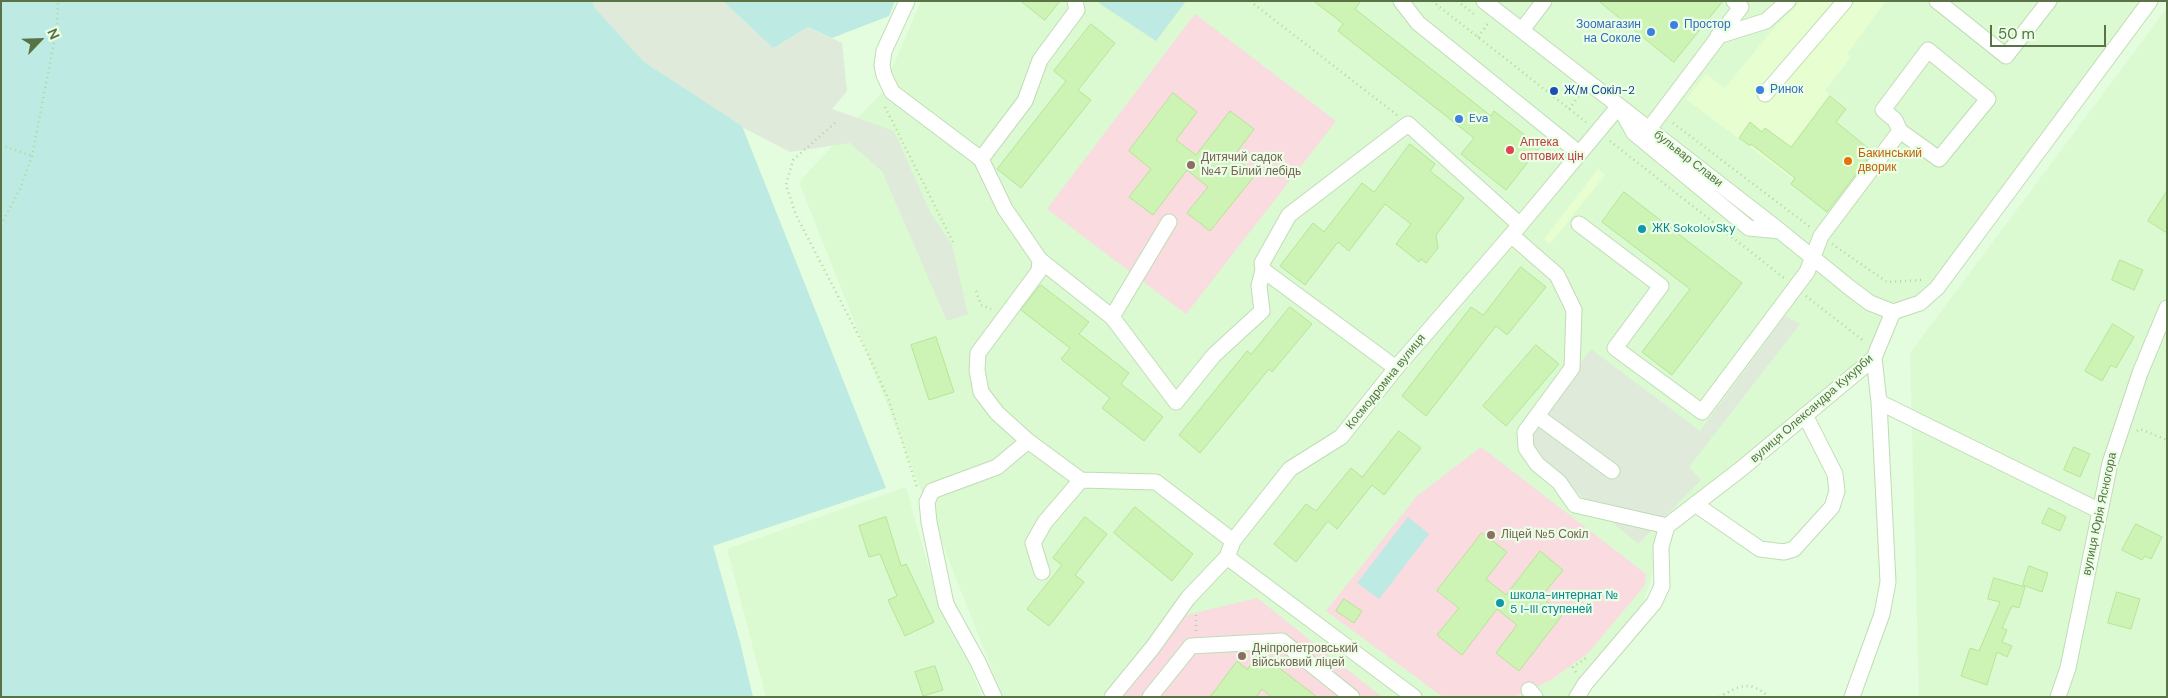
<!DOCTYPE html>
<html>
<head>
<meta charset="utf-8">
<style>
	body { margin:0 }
	#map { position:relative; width:2168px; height:698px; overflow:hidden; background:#e3fdde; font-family:"DM Sans",sans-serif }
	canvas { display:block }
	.frame { position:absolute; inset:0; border:2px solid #597346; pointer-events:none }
	.north { position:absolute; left:15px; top:15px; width:50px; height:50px; -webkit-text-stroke:4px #eaffe5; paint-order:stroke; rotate:66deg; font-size:14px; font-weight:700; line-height:20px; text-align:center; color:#597346 }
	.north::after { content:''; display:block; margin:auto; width:18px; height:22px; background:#597346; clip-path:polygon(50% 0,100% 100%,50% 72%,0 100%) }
	.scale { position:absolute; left:1990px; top:25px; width:116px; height:22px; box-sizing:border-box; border:2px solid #597346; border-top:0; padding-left:6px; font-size:15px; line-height:18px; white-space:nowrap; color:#597346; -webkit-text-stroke:4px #eaffe5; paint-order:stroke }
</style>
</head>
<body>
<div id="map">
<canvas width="2168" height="698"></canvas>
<div class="frame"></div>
<div class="north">N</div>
<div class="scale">50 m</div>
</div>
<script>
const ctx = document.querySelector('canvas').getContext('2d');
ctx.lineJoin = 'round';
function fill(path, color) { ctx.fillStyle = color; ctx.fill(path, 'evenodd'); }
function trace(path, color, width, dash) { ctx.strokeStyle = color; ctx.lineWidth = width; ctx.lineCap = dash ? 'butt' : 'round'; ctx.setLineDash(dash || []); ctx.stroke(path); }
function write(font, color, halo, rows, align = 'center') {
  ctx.font = font + ' "DM Sans",sans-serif'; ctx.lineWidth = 4.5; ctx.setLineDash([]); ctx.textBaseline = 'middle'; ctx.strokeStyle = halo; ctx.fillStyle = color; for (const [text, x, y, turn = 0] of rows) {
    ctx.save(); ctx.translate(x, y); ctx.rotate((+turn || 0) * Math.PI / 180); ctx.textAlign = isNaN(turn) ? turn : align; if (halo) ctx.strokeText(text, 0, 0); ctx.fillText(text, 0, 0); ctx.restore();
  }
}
const residential = new Path2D(`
	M921,1H2144L1939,289L1917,301L1894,303L1870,353L1660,524L1651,580L1634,628L1581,697H1003L799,182L882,92Z
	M2167,8V697H1919L1910,353Z
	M906,487L940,609L970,666L982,697H766L727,549Z`);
const commercial = new Path2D(`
	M1801,1H1886L1847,54L1851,57L1825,91L1847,108L1794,180L1686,99L1706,74L1725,88L1773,29Z
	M1598,169L1605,175L1550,244L1544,239Z`);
const industrial = new Path2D(`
	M593,1H723L773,48L808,27L842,43L847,91L832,109L894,131L930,212L952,245L968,314L947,321L882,171L850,143L790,152L742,127L644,62L594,7Z
	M1785,316L1800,324L1689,467L1701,480L1638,544L1519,443L1591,349L1700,431Z`);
const education = new Path2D(`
	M1195,14L1336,121L1186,314L1047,209Z
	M1481,447L1646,574L1645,585L1588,653L1551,680L1514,697H1443L1326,611L1417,496Z
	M1257,598L1382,697H1120L1187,615Z`);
const green = new Path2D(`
	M1,1H593L594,7L644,62L742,126L886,488L713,546L740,642L753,697H1Z
	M723,1H895L889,16L832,38L808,27L773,48Z
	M1100,1H1186L1156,41L1099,3Z
	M1408,517L1429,534L1379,599L1357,583Z`);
const building = new Path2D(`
	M1021,1H1060L1045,20Z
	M1314,1H1361L1355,9L1491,116L1494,111L1540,147L1506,190L1461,154L1474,138L1338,31L1343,24Z
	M1599,1H1723L1674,62Z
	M1091,24L1115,43L1078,90L1091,100L1021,188L997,169L1066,81L1054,71Z
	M1173,93L1197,112L1176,140L1196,155L1230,111L1254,129L1233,157L1256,174L1210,231L1187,213L1208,187L1187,170L1153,215L1129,197L1151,169L1129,151Z
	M1830,96L1846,109L1836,122L1873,152L1827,212L1791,184L1795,178L1751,144L1750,146L1739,138L1750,122L1762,132L1765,128L1791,147Z
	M1410,144L1435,164L1430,171L1464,198L1436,235L1438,248L1426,263L1421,259L1419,262L1396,244L1411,224L1385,204L1349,251L1338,242L1305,285L1280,266L1313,223L1324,232L1362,183L1374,192Z
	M2167,191V233L2148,221Z
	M1624,192L1742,283L1672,375L1642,352L1690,289L1602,222Z
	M2120,260L2143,270L2134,290L2112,280Z
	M1521,267L1546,287L1507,335L1496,326L1426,416L1402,396L1471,307L1483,315Z
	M1041,285L1089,322L1079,334L1129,373L1121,384L1163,417L1144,441L1102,408L1110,398L1061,359L1070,348L1021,310Z
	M1290,307L1312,324L1272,372L1269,369L1200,453L1179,435L1247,351L1251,354Z
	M2113,324L2134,337L2116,368L2111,365L2102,381L2085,371Z
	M936,337L954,392L929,400L911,345Z
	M1536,345L1559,364L1506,426L1483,406Z
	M1399,431L1421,448L1384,495L1372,485L1337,529L1328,521L1296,562L1274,544L1306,504L1316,511L1351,468L1362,477Z
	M2074,447L2090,454L2080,477L2064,470Z
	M1135,507L1193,554L1172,581L1114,533Z
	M2049,508L2066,517L2060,531L2042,523Z
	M886,517L901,566L906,564L934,622L905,636L888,600L897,596L880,554L869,557L859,526Z
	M1085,517L1107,534L1075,575L1084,582L1049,626L1027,609L1062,565L1053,558Z
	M2136,524L2162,537L2151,559L2145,556L2142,560L2122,550Z
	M1482,533L1507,552L1486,579L1506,595L1540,551L1563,570L1541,597L1563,614L1519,671L1496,653L1517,625L1497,609L1462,655L1437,635L1459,608L1437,591Z
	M2029,566L2048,573L2042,592L2023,585Z
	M1994,578L2025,587L2019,608L2012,606L2002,628L2007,630L2002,642L2012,646L2007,657L1997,652L1987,685L1961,676L1970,648L1979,651L2000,602L1988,599Z
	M2117,592L2140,599L2131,629L2108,623Z
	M1344,599L1362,611L1354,623L1336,611Z
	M1260,653L1317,697H1272L1262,689L1256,697H1210L1237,661L1247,669Z
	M935,666L943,690L923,696L915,672Z`);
const path = new Path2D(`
	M1250,1L1397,115
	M1432,1L1586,122
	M1457,1L1474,14
	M1478,37L1489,22
	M885,107L954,244
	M1569,109L1581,93
	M835,123L793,160L786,185L796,215L865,348L888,398L917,487
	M1673,123L1810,227
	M1610,141L1784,278
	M1,145L32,156
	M1,225L20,189L32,156L57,27L58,1
	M1832,244L1887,282L1922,280
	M976,291L981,305L991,309
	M1806,296L1865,342
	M2137,431L2140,429L2167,440
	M1196,615V632
	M1576,672L1573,667L1586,658
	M1719,697C1740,686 1749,679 1769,697`);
const minor = new Path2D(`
	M907,1L884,51L882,65L884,75L892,92L981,159L1005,209L1040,260L1039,271L978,353L977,370L981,392L997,413L1028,441L997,467L932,491L927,502L929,522L946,604L978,662L994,697
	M1401,1L1418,23L1579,153
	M1484,1L1780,231L1850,288L1870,303L1893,312
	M1937,1L2006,56L2049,1
	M1522,30L1544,1
	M1718,36L1766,21L1788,1
	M1765,94L1845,1
	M1649,129L1741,7L1734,1
	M981,159L1025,101L1040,60L1077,10L1075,1
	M1579,224L1661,286L1615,348L1702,412L1807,272L1821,236L1900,131L1939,159L1988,99L1928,50L1883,110L1895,120L1900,131
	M1511,235L1557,275L1574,310L1572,368L1525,432L1526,448L1537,464L1559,482L1575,505L1667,526
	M1040,260L1112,317L1176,402L1214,355L1262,311L1259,286L1263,270
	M1112,317L1169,222
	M1396,368L1263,270L1262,263L1289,215L1408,124L1520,225
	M1879,402L2100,511
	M1537,416L1612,471
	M1028,441L1081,480L1156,482L1233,541
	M1695,504L1760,549L1784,552L1794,549L1832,507L1837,491L1835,474L1805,415
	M1227,557L1414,697
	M1042,572L1033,543L1045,522L1081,480
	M1529,690L1535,697
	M1112,697L1153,647L1188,598L1227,557L1233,541L1290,469L1341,437L1396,368L1520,225L1619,106L1634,133L1749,228L1780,231
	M1150,697L1191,646L1282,641L1352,697
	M1577,697L1585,684L1654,603L1662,586L1661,547L1667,526L1741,469L1874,358L1893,312L1920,303L1937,288L2150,1
	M1852,697L1882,614L1888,582L1879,402L1874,358
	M2058,697L2068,668L2110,463L2140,373L2167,308`);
const markers = [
	[1674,25,5,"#3f7fe0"],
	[1651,32,5,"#3f7fe0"],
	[1760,90,5,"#3f7fe0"],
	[1554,91,5,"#1a4fb4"],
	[1459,119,5,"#3f7fe0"],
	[1510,150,5,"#e0444e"],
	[1848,161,5,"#e8710a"],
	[1191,165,5,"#8d6e63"],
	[1642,229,5,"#0f9aa8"],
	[1491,535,5,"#8d6e63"],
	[1500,603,5,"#0f9aa8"],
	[1242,656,5,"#8d6e63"]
];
const shopNames = [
	["Зоомагазин",1641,25,"right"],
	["на Соколе",1641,39,"right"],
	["Простор",1684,25],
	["Ринок",1770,90],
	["Eva",1469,119]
];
const transitNames = [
	["Ж/м Сокіл-2",1564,91]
];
const healthNames = [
	["Аптека",1520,143],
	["оптових цін",1520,157]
];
const foodNames = [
	["Бакинський",1858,154],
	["дворик",1858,168]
];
const educationNames = [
	["Дитячий садок",1201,158],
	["№47 Білий лебідь",1201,172],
	["Ліцей №5 Сокіл",1501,535],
	["Дніпропетровський",1252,649],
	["військовий ліцей",1252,663]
];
const streetNames = [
	["бульвар Слави",1688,159,38],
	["Космодромна вулиця",1386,382,-51],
	["вулиця Олександра Кукурби",1812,409,-41],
	["вулиця Юрія Ясногора",2100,514,-78]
];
const cultureNames = [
	["ЖК SokolovSky",1652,229],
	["школа-интернат №",1510,596],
	["5 I-III ступеней",1510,610]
];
fill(residential, '#dbfad2');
fill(commercial, '#e7fed1');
fill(industrial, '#dfeadb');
fill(education, '#f9dbe0');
fill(green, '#bdeae2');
fill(building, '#cdf3b5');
trace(building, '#b6e695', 1);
trace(minor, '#c1dcb5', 17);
trace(path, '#b1d799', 2.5, [1, 4]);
trace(minor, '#fff', 15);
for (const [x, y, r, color] of markers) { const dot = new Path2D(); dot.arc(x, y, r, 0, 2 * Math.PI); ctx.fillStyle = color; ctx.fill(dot); trace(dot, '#eaffe5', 2); }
write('12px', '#366cbe', '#eaffe5', shopNames, 'left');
write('12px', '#164399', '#eaffe5', transitNames, 'left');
write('12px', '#be3a42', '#eaffe5', healthNames, 'left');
write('12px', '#c56008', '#eaffe5', foodNames, 'left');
write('12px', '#785e54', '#eaffe5', educationNames, 'left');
write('12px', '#597346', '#eaffe5', streetNames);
write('12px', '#0d838f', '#eaffe5', cultureNames, 'left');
</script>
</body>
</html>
